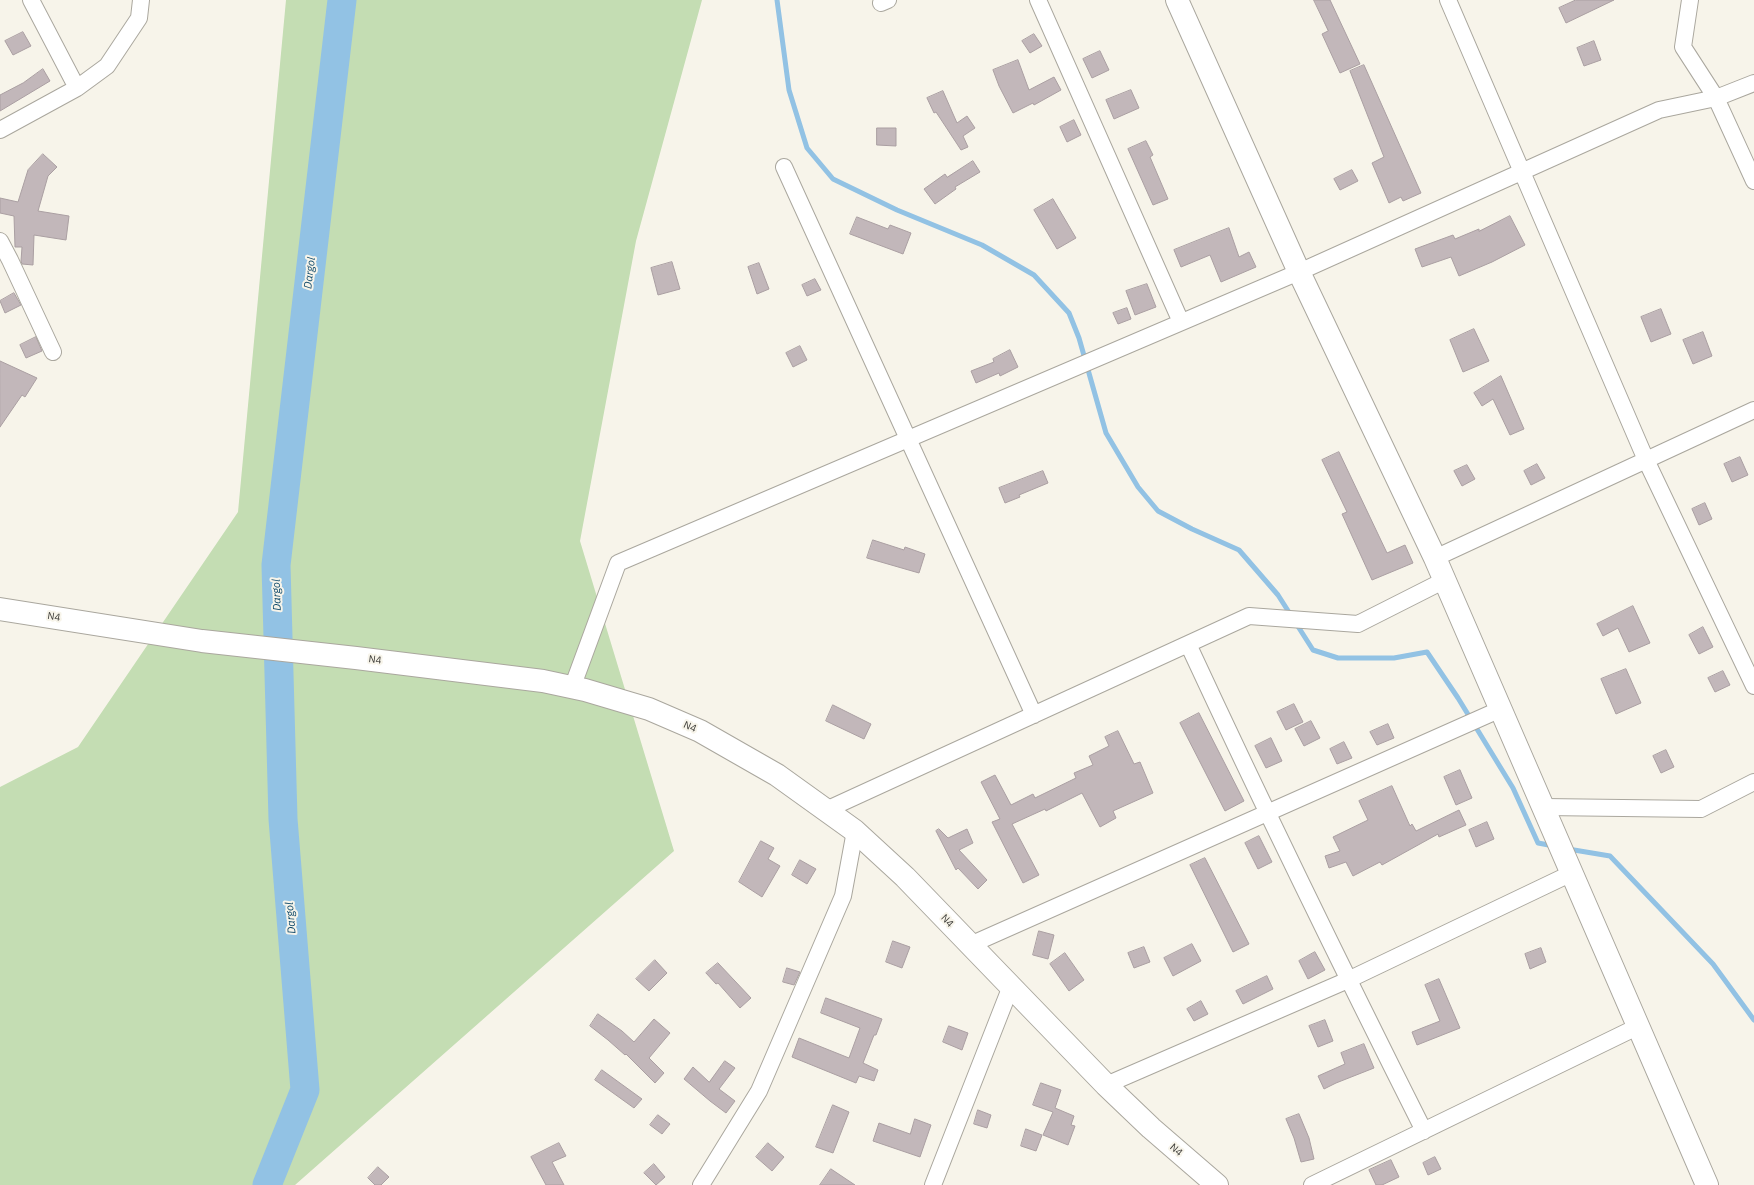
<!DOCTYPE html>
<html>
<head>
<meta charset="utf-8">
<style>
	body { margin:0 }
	canvas { display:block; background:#f7f4ea }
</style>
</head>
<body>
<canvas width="1754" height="1185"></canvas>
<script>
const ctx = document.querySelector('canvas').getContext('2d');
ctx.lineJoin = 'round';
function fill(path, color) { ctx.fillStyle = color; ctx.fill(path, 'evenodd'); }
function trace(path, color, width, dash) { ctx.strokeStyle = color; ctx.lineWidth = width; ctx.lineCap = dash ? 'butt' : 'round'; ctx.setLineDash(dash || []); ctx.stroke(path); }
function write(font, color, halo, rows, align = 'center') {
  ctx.font = font + ' "IBM Plex Sans",sans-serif'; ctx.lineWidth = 4; ctx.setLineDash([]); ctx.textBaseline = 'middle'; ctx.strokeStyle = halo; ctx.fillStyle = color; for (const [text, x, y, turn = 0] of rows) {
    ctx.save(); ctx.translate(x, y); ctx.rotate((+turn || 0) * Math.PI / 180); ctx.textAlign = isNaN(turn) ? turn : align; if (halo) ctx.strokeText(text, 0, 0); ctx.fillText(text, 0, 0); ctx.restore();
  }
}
const green = new Path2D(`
	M286,0H702L636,241L580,541L674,851L295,1185H0V787L78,747L238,512Z`);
const stream = new Path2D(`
	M777,0L789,90L807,148L833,179L897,210L982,245L1034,275L1069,313L1079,338L1106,433L1138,487L1158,511L1192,529L1239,550L1278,595L1313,650L1338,658H1394L1427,652L1458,698L1513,788L1538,843L1554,846
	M1568,849L1610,856L1713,964L1754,1020`);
const river = new Path2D(`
	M267,1185L305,1090L283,819L276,565L342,0`);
const building = new Path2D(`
	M1314,0H1330L1360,64L1340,73L1322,34L1328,31Z
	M1576,0H1614L1566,23L1559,8Z
	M23,32L31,46L13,55L5,41Z
	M1034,34L1042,46L1030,53L1022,41Z
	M1594,41L1601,60L1584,66L1577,48Z
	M1100,51L1109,70L1092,78L1083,59Z
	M1018,60L1029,90L1054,77L1061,90L1034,105L1033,103L1013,113L999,86L993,70Z
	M1364,65L1421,193L1403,201L1401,197L1389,203L1372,163L1384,157L1350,71Z
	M43,69L50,81L0,111V95L23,83Z
	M1131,90L1139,108L1114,119L1106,100Z
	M943,91L957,123L967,116L975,128L963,136L968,147L961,150L936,112L934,113L927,98Z
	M1074,120L1081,135L1067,142L1060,127Z
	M877,128H896V146L877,145Z
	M1146,141L1153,155L1150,157L1168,199L1153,205L1128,149Z
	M43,154L57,167L48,176L38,211L69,216L66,240L34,235L33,265L22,264L21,261L22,247H15L14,216L0,213V198L18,202L28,170Z
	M973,161L980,172L955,187L956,189L935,204L924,189L945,174L947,177Z
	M1352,170L1358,181L1340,190L1334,179Z
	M1053,199L1076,238L1057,249L1034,210Z
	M1510,216L1525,245L1492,262L1459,276L1451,257L1422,267L1415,249L1453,235L1455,239L1479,229V231Z
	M857,217L888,229L890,225L911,233L903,254L850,234Z
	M1229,228L1239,257L1249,252L1256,267L1221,282L1210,255L1181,267L1174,250Z
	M672,262L680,289L658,295L651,268Z
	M759,263L769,289L757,294L748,267Z
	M815,279L821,290L807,296L802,285Z
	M1147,284L1156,307L1135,315L1126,291Z
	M14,293L21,305L5,313L0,301Z
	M1127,308L1131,319L1118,324L1113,313Z
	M1661,309L1671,334L1651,342L1641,317Z
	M1474,329L1489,361L1463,372L1450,340Z
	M1703,332L1712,356L1693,364L1683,340Z
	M36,337L42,351L26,358L20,345Z
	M800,346L807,360L793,367L786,353Z
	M1010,350L1018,367L1000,376L999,373L976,383L971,371L994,362L993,359Z
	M0,361L37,378L25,397L22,395L0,427Z
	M1501,376L1524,429L1510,435L1493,399L1482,406L1474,393Z
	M1339,452L1387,553L1405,545L1413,563L1372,580L1342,514L1347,512L1322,460Z
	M1740,457L1748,475L1732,482L1724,464Z
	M1537,464L1545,478L1531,485L1524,471Z
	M1467,465L1475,479L1462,486L1454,471Z
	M1043,471L1048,483L1019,495L1020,497L1005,503L999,488Z
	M1705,503L1712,519L1699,525L1692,509Z
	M873,540L904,550L905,547L925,554L919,573L867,558Z
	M1633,606L1650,643L1629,652L1618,628L1603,636L1597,624Z
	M1703,627L1713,647L1699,654L1689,635Z
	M1626,669L1641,703L1616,714L1601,679Z
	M1723,671L1730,685L1715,692L1708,678Z
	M1294,704L1303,722L1286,730L1277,712Z
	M833,705L871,724L864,739L826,721Z
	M1199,713L1244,801L1225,811L1180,723Z
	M1311,721L1320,738L1304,746L1295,729Z
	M1388,724L1394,738L1377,745L1370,732Z
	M1118,731L1134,764L1140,762L1153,793L1113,811L1116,818L1100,827L1082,793L1046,811L1045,809L1012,824L1039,875L1023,883L992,822L1000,819L981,782L995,775L1011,805L1033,794L1035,798L1076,778L1074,773L1093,765L1089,756L1109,746L1105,737Z
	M1271,738L1282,761L1266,768L1255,746Z
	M1344,742L1352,758L1337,764L1330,749Z
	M1666,750L1674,767L1661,773L1653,756Z
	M1460,770L1472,798L1456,805L1444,777Z
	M1392,786L1410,826L1412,824L1416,831L1459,810L1466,825L1439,837L1438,834L1382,865L1380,862L1353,876L1346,862L1329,868L1325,856L1340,851L1333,837L1368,820L1359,801Z
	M1487,822L1494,839L1476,847L1469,830Z
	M939,829L948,838L967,829L973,843L959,850L987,880L978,889L958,868L956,870L936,831Z
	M1259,836L1272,862L1258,869L1245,843Z
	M761,841L774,848L768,859L780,866L762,897L739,882Z
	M1205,858L1249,944L1233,952L1190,865Z
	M800,860L816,869L807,884L792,875Z
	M1039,931L1054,935L1048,959L1033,955Z
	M893,941L910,947L902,968L886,962Z
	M1192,944L1201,961L1173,976L1164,958Z
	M1144,947L1150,962L1134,968L1128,953Z
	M1541,948L1546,962L1530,969L1525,954Z
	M1315,952L1325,970L1308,979L1299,961Z
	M1065,953L1084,980L1069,991L1050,964Z
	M655,960L667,973L649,991L636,979Z
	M718,963L751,998L740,1008L718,983L716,984L706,973Z
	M787,968L800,972L794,985L783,982Z
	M1267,976L1273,989L1243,1004L1236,991Z
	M1439,979L1460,1028L1417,1045L1412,1032L1440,1021L1425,985Z
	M826,998L882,1019L876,1035H874L863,1063L878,1070L874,1081L859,1076L856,1083L792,1057L799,1038L849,1058L860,1028L821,1013Z
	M1201,1001L1208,1014L1194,1021L1187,1009Z
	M598,1014L622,1031L634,1042L654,1019L670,1033L649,1058L664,1073L655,1083L626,1054L625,1055L608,1040L590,1026Z
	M1325,1020L1333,1041L1318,1047L1309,1026Z
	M949,1026L968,1033L962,1050L943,1042Z
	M1364,1044L1374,1068L1336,1083L1324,1089L1318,1076L1345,1064L1341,1053Z
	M725,1061L735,1068L719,1089L735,1101L726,1113L710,1101L684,1079L693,1067L709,1082Z
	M602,1070L642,1099L634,1108L595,1080Z
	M1041,1083L1061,1090L1055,1108L1074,1116L1071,1125L1075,1126L1068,1145L1043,1135L1053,1112L1033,1105Z
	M833,1105L849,1112L833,1153L816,1147Z
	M978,1110L991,1115L987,1128L974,1124Z
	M1299,1114L1309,1138L1314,1159L1301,1162L1294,1138L1286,1119Z
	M658,1115L670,1124L662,1134L650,1125Z
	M915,1119L931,1125L920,1157L873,1141L879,1123L910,1134Z
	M1026,1129L1042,1135L1036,1151L1021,1146Z
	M559,1143L566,1156L552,1162L564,1185H546L531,1157Z
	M768,1143L784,1157L772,1171L756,1157Z
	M1435,1157L1441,1169L1428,1175L1423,1163Z
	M1391,1160L1399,1177L1382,1185H1376L1369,1170Z
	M654,1164L665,1177L656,1185L644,1173Z
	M378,1167L389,1177L381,1185H375L368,1178Z
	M831,1169L855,1185H820Z`);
const street = new Path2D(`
	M31,0L77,88
	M1038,0L1181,322
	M1448,0L1646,460L1754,686
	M1690,0L1683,47L1716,98L1754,181
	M881,3L888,0
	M0,130L77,88L107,66L139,18L141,0
	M784,167L1034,715
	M0,241L10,260L53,352
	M1435,558L1754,410
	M1188,644C1264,808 1343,970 1424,1131
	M572,688L618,563L1299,272L1659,110L1716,98L1754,83
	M1544,807L1701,809L1754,782
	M826,810L1249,616L1358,624L1445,580
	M970,945L1501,709
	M1106,1085L1348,980L1572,873
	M701,1185L759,1091L843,896L855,831
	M933,1185L1011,986
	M1312,1185L1639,1026`);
const secondary = new Path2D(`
	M1177,0L1299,272L1435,558L1707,1185`);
const primary = new Path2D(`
	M0,609L202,641L356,658L543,681L585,690L649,709L700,731L777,775L855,831L905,877L1106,1085L1151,1128L1217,1185`);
const streetNames = [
	["N4",54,617,9],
	["N4",375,660,7],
	["N4",690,727,24],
	["N4",947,921,46],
	["N4",1176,1150,41]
];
const waterNames = [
	["Dargol",310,273,-83],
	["Dargol",277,595,-92],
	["Dargol",291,918,-95]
];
fill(green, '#c4ddb3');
trace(stream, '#92c2e4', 5);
trace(river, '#92c2e4', 29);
fill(building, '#c2b7ba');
trace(building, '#aa9fa2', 1);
trace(street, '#aaa79e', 18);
trace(secondary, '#aaa79e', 24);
trace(primary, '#aaa79e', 24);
trace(street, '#fff', 16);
trace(secondary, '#fff', 22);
trace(primary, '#fff', 22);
write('10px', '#3c3b37', '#f7f4ea', streetNames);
write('italic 11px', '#0c4768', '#f7f4ea', waterNames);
</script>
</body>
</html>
